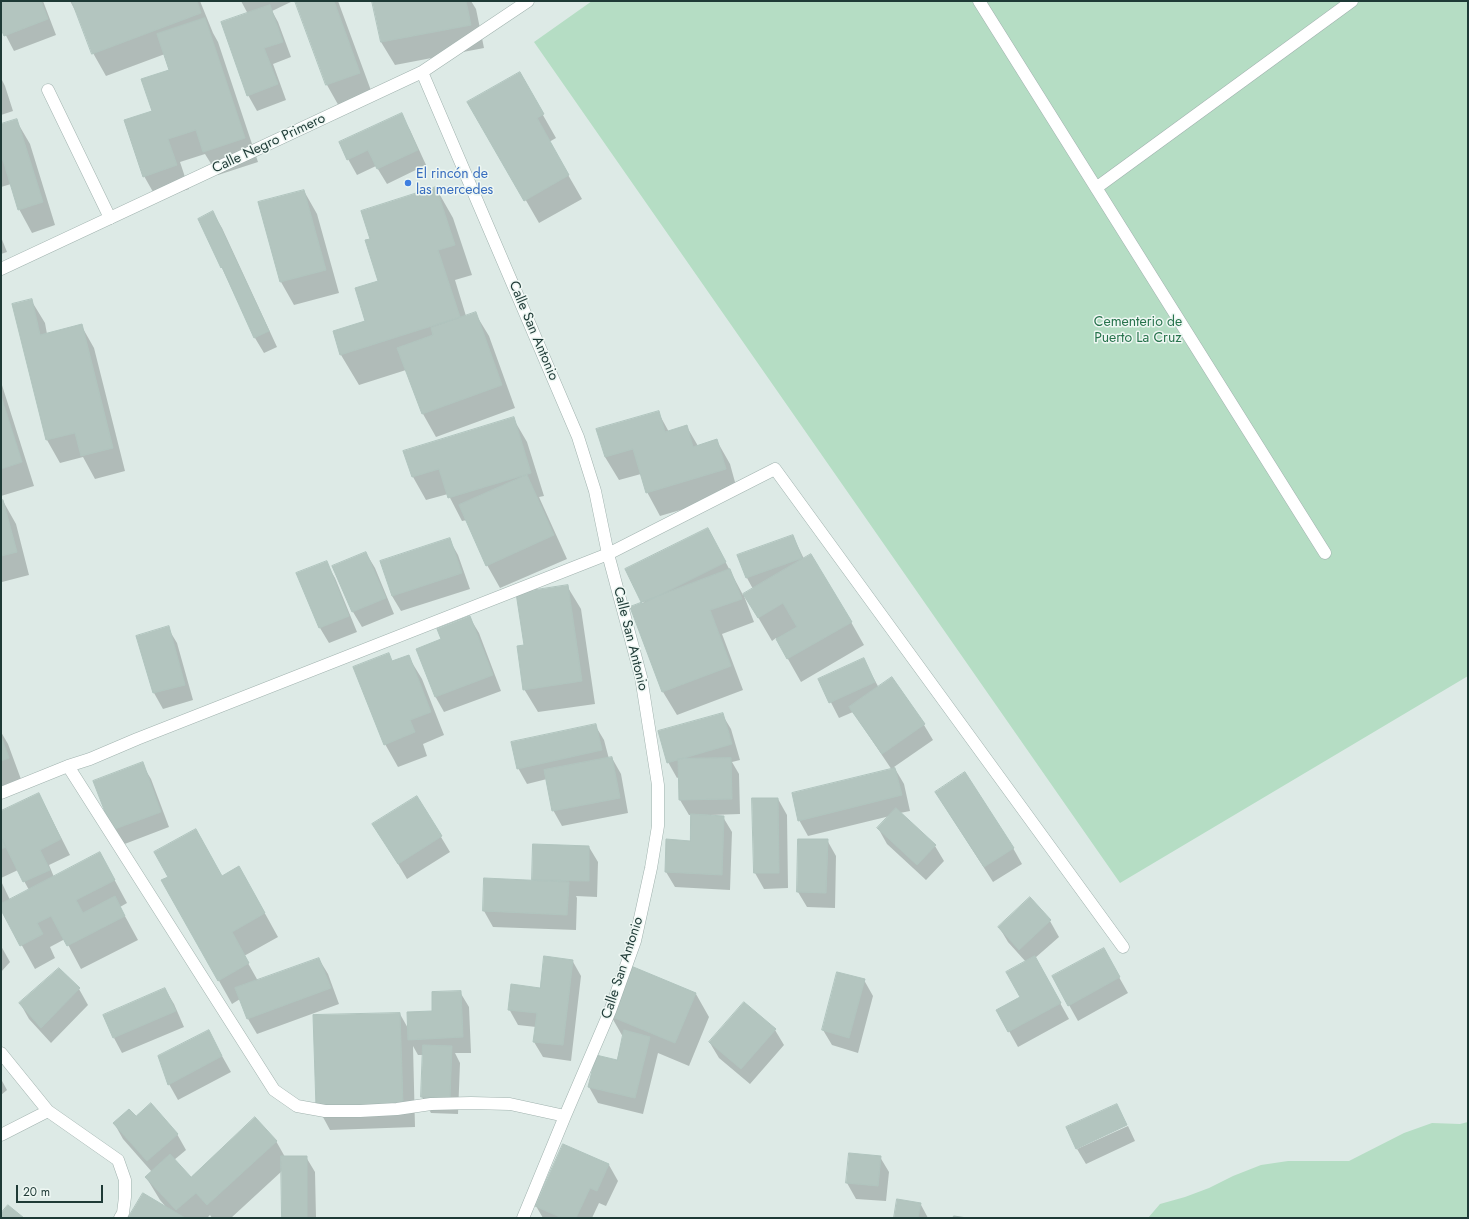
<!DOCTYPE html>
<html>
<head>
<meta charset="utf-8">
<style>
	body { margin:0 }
	#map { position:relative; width:1469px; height:1219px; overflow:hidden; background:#ddeae6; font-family:Jost,sans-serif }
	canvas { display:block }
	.frame { position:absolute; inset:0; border:2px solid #1e3a36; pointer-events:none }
	.scale { position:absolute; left:16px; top:1185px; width:87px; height:18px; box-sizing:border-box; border:2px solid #1e3a36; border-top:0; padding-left:5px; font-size:12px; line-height:14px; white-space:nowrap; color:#1e3a36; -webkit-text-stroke:3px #eef7f3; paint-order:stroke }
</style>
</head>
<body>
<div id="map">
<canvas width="1469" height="1219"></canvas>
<div class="frame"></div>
<div class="scale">20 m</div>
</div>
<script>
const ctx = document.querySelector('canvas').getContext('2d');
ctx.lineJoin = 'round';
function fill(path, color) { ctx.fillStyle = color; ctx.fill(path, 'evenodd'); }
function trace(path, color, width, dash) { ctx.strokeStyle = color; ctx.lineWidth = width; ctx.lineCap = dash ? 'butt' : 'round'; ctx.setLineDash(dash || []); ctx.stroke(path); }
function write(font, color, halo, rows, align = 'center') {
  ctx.font = font + ' Jost,sans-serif'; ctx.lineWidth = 3; ctx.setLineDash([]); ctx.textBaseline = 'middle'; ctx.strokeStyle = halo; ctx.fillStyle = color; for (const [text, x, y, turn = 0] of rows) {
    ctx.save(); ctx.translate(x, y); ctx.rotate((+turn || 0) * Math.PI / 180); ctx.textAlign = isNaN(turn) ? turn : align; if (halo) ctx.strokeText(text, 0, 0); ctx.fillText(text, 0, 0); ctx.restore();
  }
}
const green = new Path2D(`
	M592,1H1468V676L1120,883L534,42Z
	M1468,1122V1218H1148L1160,1204L1185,1197L1209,1188L1233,1176L1261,1165L1288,1161H1349L1404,1133L1432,1123L1460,1124Z`);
const shadow = new Path2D(`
	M1,1H43L56,35L14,51L1,26Z
	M70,1H200L213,33L218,42L258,162L218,175L205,154L180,162L189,189L157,199L144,176L153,112L170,70L165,54L106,76L93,53L76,12Z
	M241,1H293L272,11L278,22L291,57L273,64L286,100L257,111L248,95V14Z
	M297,1H338L373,96L340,108L327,85Z
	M373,1H471L476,9L484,48L395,65L381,42Z
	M519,73L556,138L549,142L582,199L539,223L469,102Z
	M1,78L5,86L13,111L1,115Z
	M401,115L410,130L426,165L387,184L376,166L357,175L348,159Z
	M16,120L30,144L55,225L32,233L19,209L11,184L1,187V125Z
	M436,188L453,218L472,275L455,280L466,316L475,313L489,336L515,408L436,437L423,414L406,370L359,385L341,355L367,321L379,281L371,240Z
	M304,191L317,214L339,293L294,305L281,282Z
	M213,213L222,228L277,347L264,353L255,338L199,219Z
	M1,237L7,252L1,254Z
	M31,300L45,323L47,334L81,325L94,348L125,471L95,479L83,457L60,463L47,440L13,305Z
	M1,382L34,486L1,496Z
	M658,412L669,432L687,427L698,446L717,441L730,464L738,493L660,516L647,492L641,474L619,480L605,457Z
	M513,418L527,442L544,496L539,497L567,559L500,588L487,565L467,520L462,521L448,494L426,500L413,477L405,452Z
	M3,501L16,524L29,575L2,582L1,502Z
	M708,529L743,595L753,589L747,578L739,555L793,536L804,559L851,622L864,645L801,682L776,638L772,641L745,595L744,596L754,622L722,634L743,690L677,715L663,692L631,607L643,603Z
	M449,539L458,555L470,589L401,611L392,596Z
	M366,553L375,568L394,614L362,627L353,612L334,567Z
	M326,563L335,578L357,632L329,643L320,628L298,574Z
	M567,586L581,609L595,704L538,712L524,689L525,646Z
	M470,618L479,633L501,691L444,712L435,696L442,640Z
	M168,628L177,643L193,700L163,709L154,693L138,636Z
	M408,656L422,679L444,735L423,744L427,756L398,767L385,744L392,662Z
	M863,659L879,688L891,679L924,725L933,740L894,767L904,784L910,811L900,813L935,846L944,861L926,880L887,844L878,828L890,816L808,836L799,820L892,770L853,712L839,718L819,679Z
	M722,714L731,729L740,760L732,762L739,774L740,814L711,815V816L723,817L732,832L730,890L675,887L666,872L690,842L692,815H689L680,800L679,777L677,778L668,762Z
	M595,725L604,740L609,759L612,758L621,774L628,813L562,826L553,810L547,779L527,784L518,768Z
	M1,732L8,744L22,782L1,789Z
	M142,764L151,779L169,827L122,845L95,781Z
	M936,793L1013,848L1022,864L993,882Z
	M39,794L70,855L49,865L54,877L100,853L127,903L120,907L138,940L81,969L65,939L50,947L55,958L35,969L1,908V881L10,900L29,890L18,870L1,878V812Z
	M417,797L450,852L407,879L383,839Z
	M778,799L787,815L788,888L764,889L755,873Z
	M827,840L836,856L835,908L807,907L798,892Z
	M534,845L589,847L598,862L597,897L576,896L577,898L576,930L493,927L484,911L485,879L533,881Z
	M222,877L252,890L278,937L244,956L258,981L319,959L328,974L339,1004L257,1034L248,1019L240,999L232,1004L163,881Z
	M1050,921L1059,937L1035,958L1069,1019L1018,1047L1009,1031L1021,998L1026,962L1008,942L999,927Z
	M1,946L10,962L1,972Z
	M1103,949L1128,993L1078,1021L1069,1005Z
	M572,960L581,976L571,1061L543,1057L534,1042L536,1027L518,1025L509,1009L541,989Z
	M59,970L79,989L88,1005L51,1043L29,1019L20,1003Z
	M864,980L873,996L858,1053L832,1045L823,1030Z
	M165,989L174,1004L184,1027L122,1053L114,1038Z
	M460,992L469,1007L471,1053H455L460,1063L458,1114L431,1113L422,1097L423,1055H418L413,1046L415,1127L330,1130L317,1106L400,1014L409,1030Z
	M696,994L709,1017L689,1066L658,1053L643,1114L598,1103L589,1087L618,1061L623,1037L611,1016Z
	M775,1030L784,1045L750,1084L719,1058L710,1043Z
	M217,1047L231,1072L178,1100L169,1084Z
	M1,1079L7,1090L1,1095Z
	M136,1118L177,1134L186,1150L174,1160L191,1178L276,1141L285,1157H306L315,1172L316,1218H283L282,1171L231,1218H212L210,1215L207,1218H129L166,1207L160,1200L146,1177L152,1172L123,1139L114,1123Z
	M1128,1126L1135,1141L1086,1164L1077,1149Z
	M563,1145L609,1165L618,1181L606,1206L599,1203L592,1218H543L536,1206Z
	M880,1157L889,1172L886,1201L856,1199L847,1183Z
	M920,1203L928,1218H895Z`);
const building = new Path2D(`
	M1,1H41L48,19L4,36L1,29Z
	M72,1H197L201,13L92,54Z
	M295,1H334L360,73L326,85Z
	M372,1H466L471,25L381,42Z
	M270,5L283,42L264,48L278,84L247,96L221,22Z
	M205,18L245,138L203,152L196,130L168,139L177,165L143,177L124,120L152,111L141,79L169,70L157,34Z
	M520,72L544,114L537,118L569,175L524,201L467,102Z
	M402,113L418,150L377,169L368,150L347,160L339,142Z
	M17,119L43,202L18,210L3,160H1V124Z
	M436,187L455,245L438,250L460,317L340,355L333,331L365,321L355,288L378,281L365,240L370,239L361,211Z
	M304,190L326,270L280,282L258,202Z
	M213,211L269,331L254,338L222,267L221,268L198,219Z
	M32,299L40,335L82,324L113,448L81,456L75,433L46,440L12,304Z
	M476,312L502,385L422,414L397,348L433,335L431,328Z
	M1,396L22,462L1,469Z
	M659,411L665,432L687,425L693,447L717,439L726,469L646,493L633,449L605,457L596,429Z
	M514,417L531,473L448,498L439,469L412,477L403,451Z
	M527,475L554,535L486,566L459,505Z
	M3,500L17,552L1,556V501Z
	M708,528L726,562L642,604L625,569Z
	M793,535L802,558L746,578L737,555Z
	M450,538L462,573L392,596L380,561Z
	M366,552L386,598L352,612L332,566Z
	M811,554L852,622L787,659L776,639L797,627L783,603L758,618L743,594Z
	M327,561L349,616L319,628L296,573Z
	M730,569L742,599L710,610L731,666L662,692L630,607Z
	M568,585L582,681L523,690L517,646L524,645L516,593Z
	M470,616L493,675L435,697L416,649L441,639L437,629Z
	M169,626L185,685L153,693L136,636Z
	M389,653L392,661L409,655L431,712L410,720L415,732L384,745L353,667Z
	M864,658L875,682L829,703L818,679Z
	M892,677L925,724L882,754L849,707Z
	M723,713L732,744L667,763L658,731Z
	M596,724L602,750L517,769L511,742Z
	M1,736L9,758L1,761Z
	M612,757L620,798L552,811L544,770Z
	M731,758L732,799L679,800L678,759Z
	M143,762L161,812L112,830L93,781Z
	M895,768L902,795L798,821L792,793Z
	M965,772L1014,848L984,867L935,792Z
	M39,793L61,839L40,850L50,870L23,882L1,837V811Z
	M417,796L442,836L398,864L372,824Z
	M752,798H778L779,873H754Z
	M896,808L936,845L917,865L877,828Z
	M691,814L724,816L722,875L665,872L666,839L690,841Z
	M196,829L222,876L239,866L265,913L232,932L249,963L218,981L161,880L168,877L154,852Z
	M1,836L6,847L1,849Z
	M798,839H828L826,893L797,892Z
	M533,844L589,846V881L532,880Z
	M100,852L115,880L76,900L83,913L115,896L125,916L67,946L51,916L37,923L43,934L20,946L1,910V904Z
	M484,878L569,882L567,915L483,911Z
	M1030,897L1051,920L1019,950L998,927Z
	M1104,948L1120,977L1068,1006L1052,976Z
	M544,956L573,960L563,1045L533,1042L537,1013L508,1010L511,984L540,988Z
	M1035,956L1061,1003L1008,1032L996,1010L1020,997L1006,972Z
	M319,958L331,988L247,1019L235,988Z
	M631,966L696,993L675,1043L610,1016Z
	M59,968L80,988L41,1028L19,1003Z
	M837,972L865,979L849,1038L822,1030Z
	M165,988L176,1011L113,1038L103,1015Z
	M461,991L463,1037L408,1040L407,1012L432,1011V992Z
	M744,1002L776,1029L741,1069L709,1042Z
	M400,1013L403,1104L316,1107L313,1015Z
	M209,1030L222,1056L168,1085L158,1056Z
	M624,1030L650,1037L635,1098L588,1087L596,1055L617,1060Z
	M423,1045L452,1046L450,1098L421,1097Z
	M151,1103L178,1134L147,1161L113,1123L129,1109L136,1116Z
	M1117,1104L1127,1125L1076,1149L1066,1127Z
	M255,1117L277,1141L207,1205L196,1193L176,1210L145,1177L170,1154L191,1177Z
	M563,1144L609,1164L597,1191L590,1188L576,1218H562L535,1206Z
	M849,1153L881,1156L878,1186L846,1183Z
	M281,1156H307V1218H282Z
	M143,1193L185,1218H128Z
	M897,1199L921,1203L918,1218H894Z
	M8,1205L24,1218H1V1213Z
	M954,1216L967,1218H953Z`);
const service = new Path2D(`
	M979,1L1325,553
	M48,90L110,218
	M1096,188L1352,1`);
const minor = new Path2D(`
	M422,72L578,437L595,491L608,554L641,677L658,785V826L651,868L635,941L610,1011L565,1116L523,1218
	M1,269L422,72L528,1
	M68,766L274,1090L297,1106L325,1111H360L397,1109L431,1104L471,1103L510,1104L565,1116
	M1,793L68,766L90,759L137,739L608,554L775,469L1123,947
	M1,1053L48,1111L118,1160L125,1180V1197L123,1213L120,1218
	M1,1135L48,1111`);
const markers = [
	[408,183,4,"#3f7fe0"]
];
const streetNames = [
	["Calle Negro Primero",269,144,-25],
	["Calle San Antonio",533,331,67],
	["Calle San Antonio",630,639,76],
	["Calle San Antonio",623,968,-72]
];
const shopNames = [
	["El rincón de",416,175],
	["las mercedes",416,191]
];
const parkNames = [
	["Cementerio de",1138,323],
	["Puerto La Cruz",1138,339]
];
fill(green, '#b5ddc4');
fill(shadow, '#0003');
fill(building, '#b3c5bf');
trace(building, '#b0c4be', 1);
trace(service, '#a0b2ae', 13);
trace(minor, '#a0b2ae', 13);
trace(service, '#fff', 12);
trace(minor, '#fff', 12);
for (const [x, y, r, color] of markers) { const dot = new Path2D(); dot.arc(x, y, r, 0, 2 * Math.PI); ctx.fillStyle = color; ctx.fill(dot); trace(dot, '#eef7f3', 1.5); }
write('14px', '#1e3a36', '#eef7f3', streetNames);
write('14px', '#366cbe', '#eef7f3', shopNames, 'left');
write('14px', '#27734c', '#eef7f3', parkNames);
</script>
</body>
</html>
